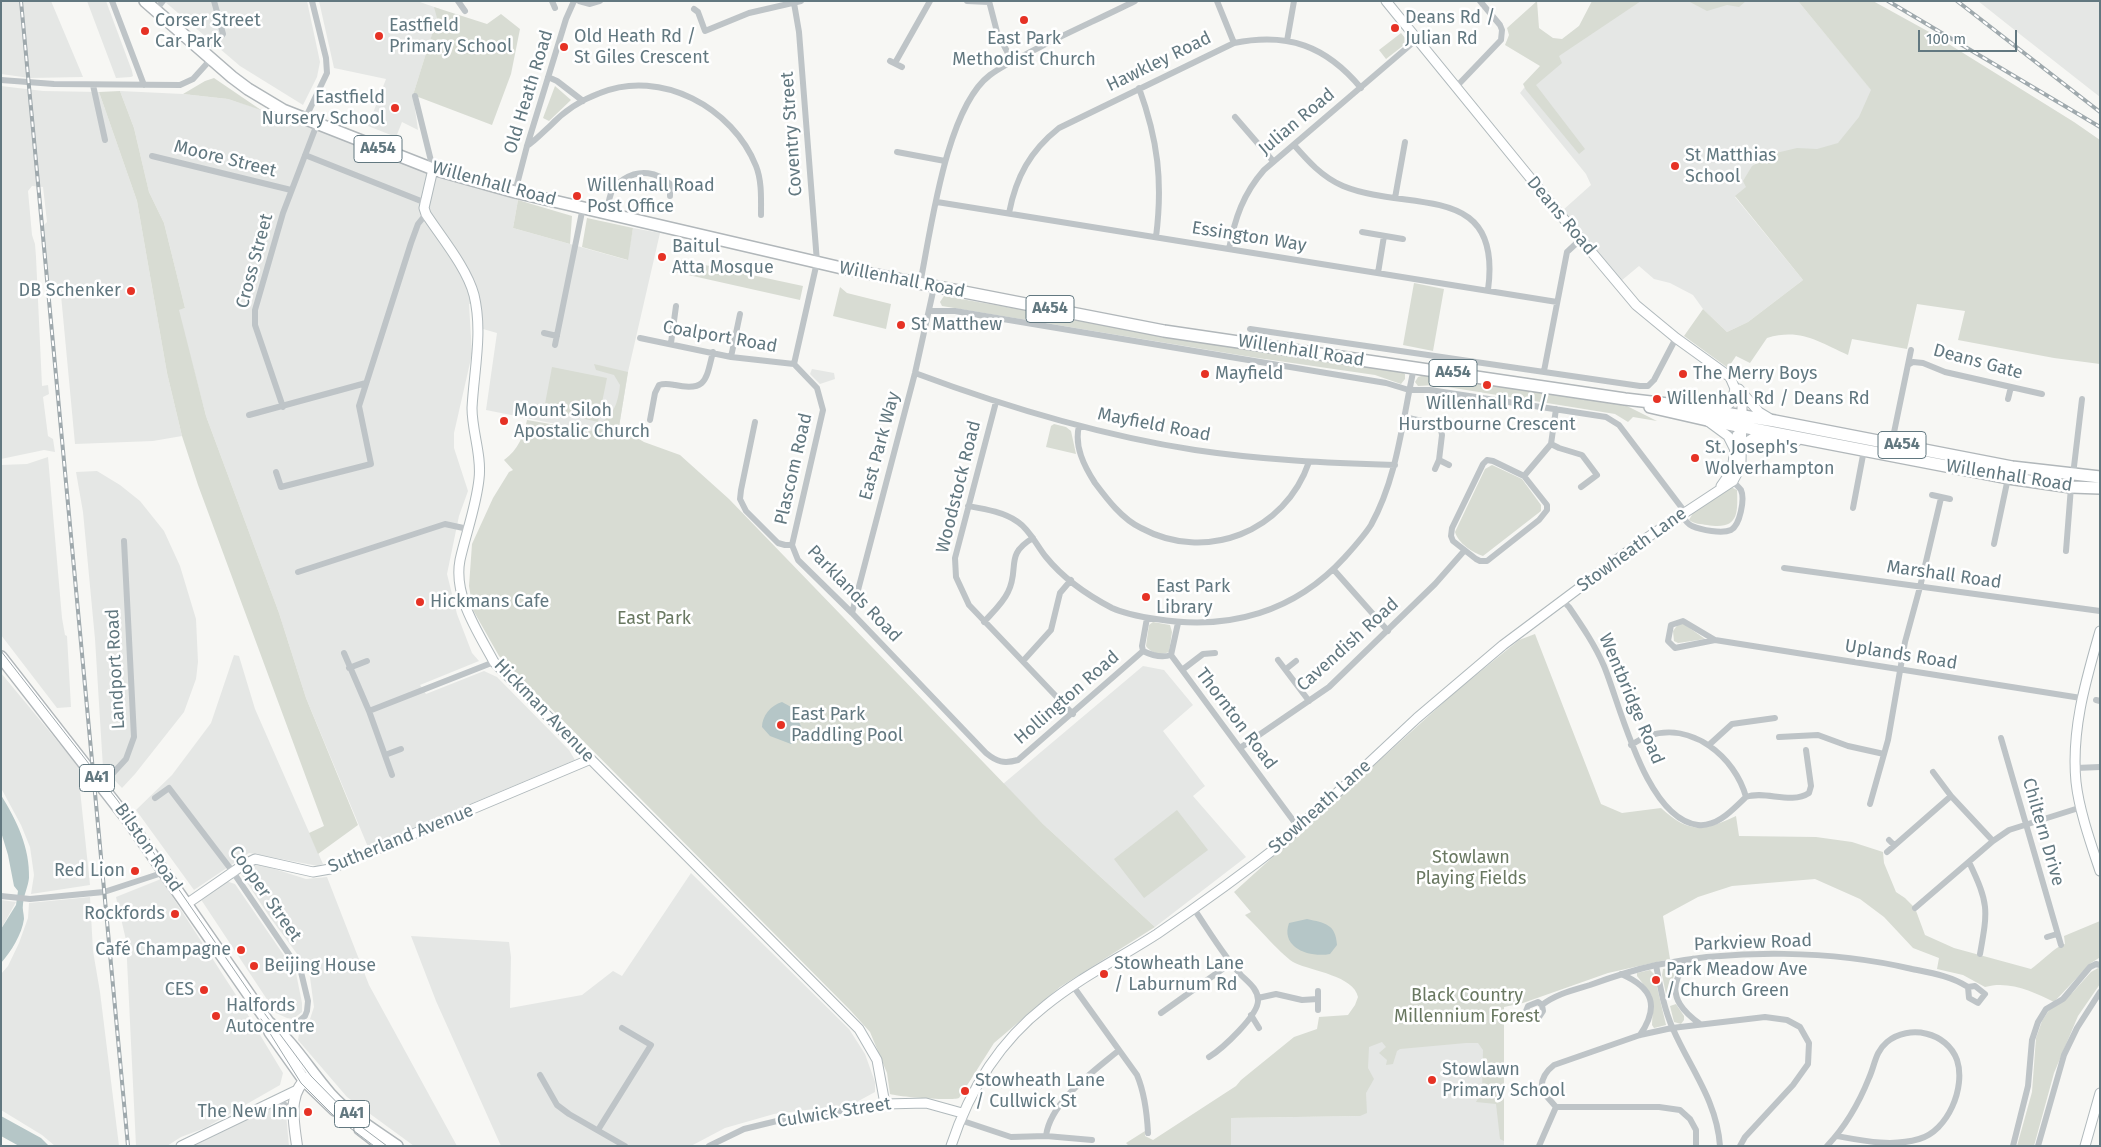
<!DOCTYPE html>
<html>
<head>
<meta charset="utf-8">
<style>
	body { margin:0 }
	#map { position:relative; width:2101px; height:1147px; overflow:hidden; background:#f7f7f4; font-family:"Fira Sans",sans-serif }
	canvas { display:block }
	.frame { position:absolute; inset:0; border:2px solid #627880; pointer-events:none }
	.scale { position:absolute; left:1918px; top:30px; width:99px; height:22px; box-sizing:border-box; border:2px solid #627880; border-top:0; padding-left:6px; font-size:15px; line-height:18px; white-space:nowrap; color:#627880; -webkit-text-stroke:4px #fff; paint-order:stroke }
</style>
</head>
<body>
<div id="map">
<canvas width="2101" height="1147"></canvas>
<div class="frame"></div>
<div class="scale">100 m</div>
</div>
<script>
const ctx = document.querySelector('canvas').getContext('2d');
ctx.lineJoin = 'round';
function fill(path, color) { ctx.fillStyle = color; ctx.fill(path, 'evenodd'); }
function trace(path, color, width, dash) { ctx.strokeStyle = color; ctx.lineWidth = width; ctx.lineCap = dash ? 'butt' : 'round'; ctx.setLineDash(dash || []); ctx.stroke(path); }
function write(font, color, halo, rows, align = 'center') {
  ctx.font = font + ' "Fira Sans",sans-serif'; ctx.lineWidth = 5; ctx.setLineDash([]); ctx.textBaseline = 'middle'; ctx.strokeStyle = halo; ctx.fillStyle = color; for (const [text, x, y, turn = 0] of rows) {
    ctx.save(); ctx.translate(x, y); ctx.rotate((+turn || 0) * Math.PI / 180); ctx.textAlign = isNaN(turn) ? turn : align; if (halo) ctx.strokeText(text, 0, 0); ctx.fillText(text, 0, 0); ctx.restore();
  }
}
const built = new Path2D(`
	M1,1H51L83,77L30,78L1,74Z
	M87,1H106L132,71L133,76L131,77L116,78Z
	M164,1H307L320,62L317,77L303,105L240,66Z
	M319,1H417L440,9L413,95L418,130L402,122L396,137L368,126L386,79L334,68Z
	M1610,1H1798L1888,110L1815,172L1735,197L1803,280L1748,322L1727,332L1703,309L1693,295L1670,283L1654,279L1639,266L1621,281L1563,210L1591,185L1586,174L1520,93L1563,39Z
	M1978,1H2100V97L2021,35Z
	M1,86L43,91L99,92L137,201L167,373L182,436L153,441L75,444L61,295L49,289L43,226L47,222L43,187L32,186L28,191L32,235L35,244L36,257L42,386L48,385L49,394L43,397L48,436L53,439L55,452L44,450L1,459Z
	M120,91L183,94L228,99L269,112L428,173L518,200L513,228L627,260L633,228L660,233L628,372L618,433L591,431L486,410L497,333L483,329L480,303L469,304L472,354L454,433V448L468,491L459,516L447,574L457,614L472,653L479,661L420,685L426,694L484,671L497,677L569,750L575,760L368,847L306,698L279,613L206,416L178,310L185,308L164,223L149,192L134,128Z
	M812,369L834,373L835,379L820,384L810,374Z
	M48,457L62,618L65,635L67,636L71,707L57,708L1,635V465L27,464Z
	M97,471L120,485L140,501L164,531L180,566L196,619L198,662L196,679L184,712L135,774L122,788L103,768L95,639L83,512L76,472Z
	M234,655L239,656L255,709L323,864L318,866L249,853L194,890L136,810L172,775L211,723Z
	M1143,666L1164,670L1193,705L1163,731L1205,786L1193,796L1246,857L1155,927L1043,824L1003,784Z
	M1,673L84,773L86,788L80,790L90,885L31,894L34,875L30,847L21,825L1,788Z
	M259,864L306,879L327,877L369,985L457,1146H414L347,1097L298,1040L300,1028L310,1019L314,1007L309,970L269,916L240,872L252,865Z
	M691,873L849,1029L865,1054L875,1082V1092L853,1104L774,1114L725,1128L691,1146H501L436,1001L411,936L509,942L511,957L510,1008L582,995L613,971L622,976Z
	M161,879L236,995L283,1073L280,1085L205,1128L181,1137L167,1146H136L126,940L116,897Z
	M226,881L235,884L296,973L302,1003V1012L293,1019L287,1018L276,1013L200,898Z
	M90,897L93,951L100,992L119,1146H55L42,1135L1,1110V974L8,966L19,943L28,918L29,903Z
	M1,900L16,902L1,929Z
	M1504,1007V1146H1231V1118L1360,1116L1358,1044Z
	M268,1108L286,1114L289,1146H193Z`);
const green = new Path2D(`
	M1537,1L1539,28L1553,38L1562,39L1579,26L1592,1H1641L1559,56L1562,63L1536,85L1585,149L1579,154L1526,90L1523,84L1540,66L1505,45L1509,35L1507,28Z
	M1688,1H1746L1739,7L1727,5L1707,11Z
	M1798,1H1873L1931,33L2074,122L2100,140V364L2054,358L1958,340L1965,311L1917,304L1907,349L1852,339L1848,355C1818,342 1801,328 1767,338L1750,363L1736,356L1728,368L1684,336L1703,309L1727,332L1748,322L1803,280L1735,196L1746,187L1743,181L1752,166L1776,153L1797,148L1817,149L1838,143L1859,117L1871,90Z
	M434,7L487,24L501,14L520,29L511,74L492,125L413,95L437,18Z
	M1401,33L1406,39L1404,45L1386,59L1379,50Z
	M214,78L261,110L228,99L183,94L205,81Z
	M555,86L571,100L549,121L543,118Z
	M120,91L134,128L149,192L164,223L185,308L179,310L206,416L279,613L306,698L358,825L318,854L309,833L324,826L198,485L182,436L167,373L137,201L99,92Z
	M518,200L572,216L570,244L513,228Z
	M587,218L633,228L628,260L582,247Z
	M677,259L803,286L800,300L675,272Z
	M1414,283L1444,289L1433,351L1403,345Z
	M840,287L847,293L891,304L886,329L833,316Z
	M944,296L1245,349L1400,371L1405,374V379L1401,384L1375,375L1251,357L942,306L940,302Z
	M594,364L628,372L618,433L634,436L644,442L680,455L729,499L1043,824L1155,927L1060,987L994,1043L959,1098C952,1101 899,1097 890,1094L887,1073L870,1032L851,1011L499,656L473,610L469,586L472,544L493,498L509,472L513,470L504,460C518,450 524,435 527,420L591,431C611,416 617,411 620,385L614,375L596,370Z
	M552,367L607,378L598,422L544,409Z
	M1424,375L1627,406L1657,421L1633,417L1628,422L1615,414L1460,389L1435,385L1418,386L1415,382L1418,377Z
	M1054,424L1066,427L1071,431L1076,454L1046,447L1051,426Z
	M1492,465L1522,479L1541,505V511L1483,556C1473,553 1458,543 1455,532L1485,469Z
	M1731,487L1737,490C1738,515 1738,530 1707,525C1701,524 1694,524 1689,520L1693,513Z
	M1153,622L1170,625L1172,632L1169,652C1160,656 1151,653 1146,646L1149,625Z
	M1679,623L1684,624L1705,639L1678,643L1674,641L1673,631Z
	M1535,634L1601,804L1622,813L1661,808C1689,834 1704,831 1736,816L1739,836L1816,837L1852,842L1883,852L1884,863L1896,892L1905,898L1915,908L1925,935L1954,948L2031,969C2040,963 2057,945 2065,944L2064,936L2100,921L2099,958L2091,963L2054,1002C2034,992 2009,980 1985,987L1963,975L1937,969L1939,958L1913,948L1884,917L1860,899L1815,879L1732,886L1698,897L1663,916L1670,959L1608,973L1523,1003L1504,1007V1141L1500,1139L1496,1104L1476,1102L1482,1091L1483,1050L1478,1043H1466L1400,1049L1397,1051L1393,1064L1386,1065L1387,1060L1379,1053L1386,1047L1382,1042L1369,1047L1368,1068L1374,1079L1366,1093L1367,1113L1360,1116L1231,1118V1146H1129L1126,1143L1145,1131V1136L1153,1140L1236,1086L1241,1080L1294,1037L1317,1029L1319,1017L1348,1015L1355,1005L1358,997C1354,976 1312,971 1295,963C1284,958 1256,925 1245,915L1251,912L1234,892L1454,693L1519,640Z
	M1177,810L1208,850L1144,898L1114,859Z
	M2100,967V984L2078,1016L2054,1073L2034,1146H2017L2032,1092L2036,1038L2042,1021L2049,1010L2073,992L2091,972Z
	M1669,968L1672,969L1674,975L1669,994H1666L1662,975L1663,969Z
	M1650,970L1654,974L1666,1025L1654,1028L1652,1025L1653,1002L1651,994L1637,976V973Z
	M1676,1004L1684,1016V1020L1681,1024L1674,1022L1670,1006Z`);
const water = new Path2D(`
	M782,702L793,708L803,731L800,738L791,744L770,736L762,727C762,716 771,705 782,702Z
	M1,795C17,821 30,848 29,878C28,887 24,894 23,904C22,909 24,914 24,919C22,934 11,952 1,963V929L16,905L18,891L14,886L8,855L1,832Z
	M1307,919C1325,923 1336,924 1337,945L1330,954C1310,958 1280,948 1289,923Z
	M1,1116L41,1138L49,1146H19L1,1136Z`);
const street = new Path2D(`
	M112,1L144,85
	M458,1L465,11
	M552,1L555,8
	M579,1L590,4L600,1
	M967,1L989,2
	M989,1L997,32L1012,61
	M1217,1L1234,43
	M694,9L698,12L705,31L749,13L801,1
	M156,10L163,1
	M1287,41L1294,1
	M214,46L223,34L214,1
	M890,61L902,67
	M895,63L930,1
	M548,77L557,81L583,101
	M1,80L54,84L180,85L193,79L211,59
	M93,85L105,140
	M1456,87L1501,40L1502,30L1500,25L1480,1
	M1139,88C1158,140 1163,182 1156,237
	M415,96L433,169
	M1235,117L1273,161
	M305,119L327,73L326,58L312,1
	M1294,145C1308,161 1322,177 1343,186C1409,213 1503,180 1488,290
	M527,146C536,140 542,133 550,126C564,111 581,100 600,93C661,68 733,108 756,166C762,181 761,199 761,215
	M897,152L945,161
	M305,155L426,203
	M152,156L291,190
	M515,192L527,146L566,19L574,1
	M1395,198L1405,142
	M937,202L1557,302
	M607,212C608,205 609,196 613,189C615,185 620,182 624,179C640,169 657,172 670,184V196
	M1009,213C1016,177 1030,151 1059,128L1234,43C1288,32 1326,46 1361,88
	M1362,232L1403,239
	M1229,249C1235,218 1243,194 1264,170L1416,40
	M1378,273L1384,236
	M920,284C931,230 946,108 990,75C1005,64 1023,56 1040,47C1071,31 1103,17 1135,1
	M929,311H955L1386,383L1409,390H1430L1606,417L1619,425L1685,512
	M1250,329L1640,386H1648L1654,380L1676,338
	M544,333L557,336
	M640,338L731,357L794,364
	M671,343L676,306
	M555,345L583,207
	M731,357L740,314
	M1908,365L1913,362L1923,363L1945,372L2042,394
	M1544,371L1567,252L1581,239
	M915,373C1006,407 1098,435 1195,450C1262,460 1328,463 1395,465
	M2008,399L2011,387
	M996,402L955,558L956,577L969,605L1073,714
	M283,407L255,325V310L283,213L317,124
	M249,415L366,383
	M1404,417L1440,425L1442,435L1439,460L1449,465
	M650,420L655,393L659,385C665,383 669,384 675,385C707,392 706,379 713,352
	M755,422L741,490L740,499L746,511L778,543L785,545H792L798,560L852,613L986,753C997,762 1004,764 1018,760L1143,651
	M1079,426C1074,446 1084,466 1095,483C1107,499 1122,519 1141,528C1206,563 1285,532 1309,462
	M1551,444L1559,448L1582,455L1597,475L1581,487
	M1891,447L1911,350
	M1487,460L1493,461L1524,476L1547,505V510L1539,520L1487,561H1480L1476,559L1453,541L1451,536L1452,528L1483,464Z
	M1435,469L1439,460
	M276,472L281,487L371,464L359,406L411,243L418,224L426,214
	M2073,475L2082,399
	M1524,476L1551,444L1556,409
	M1932,495L1950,499
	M968,506C985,509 1004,512 1018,522C1030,530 1037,546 1046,557C1063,578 1089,596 1112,608C1125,614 1142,617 1156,619C1229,631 1295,612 1345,557C1354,547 1364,536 1371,525C1398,476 1402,421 1414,368
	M1853,508L1864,450
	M1681,514C1684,519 1687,524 1692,526C1701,530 1722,534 1731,530C1740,525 1745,499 1741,490C1739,487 1735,484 1733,481
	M1994,544L2008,478
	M792,545L823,410L817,388L794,364L817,262L799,32L794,3
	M2066,551L2071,487
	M1784,568L2100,611
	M1334,570L1388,631
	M298,572L445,524L468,529
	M1563,601L1569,607C1582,626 1595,645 1604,666C1621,707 1646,819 1698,825C1718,827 1733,809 1746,797
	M852,613L915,373L934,287
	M984,622C992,613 1003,603 1008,592C1020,568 1004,555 1033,538
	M1715,640L1675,648L1668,641L1671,625L1683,621L1715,640L2081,698
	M1143,651L1142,646L1147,618
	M1143,651C1151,655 1162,658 1171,655
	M344,653L369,711L392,775
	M1171,655L1298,827
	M1171,655L1178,623
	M1278,660L1309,701
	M1023,661L1051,630L1060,593L1071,580
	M349,668L367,661
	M1286,669L1296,661
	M1182,670L1203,654L1215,653
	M2096,700L2100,701
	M369,711L494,662
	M1779,737L1818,735L1848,746L1884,754
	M2001,738L2061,945
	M1710,744L1732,724L1775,718
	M1631,745C1636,742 1642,738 1648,736C1692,721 1735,757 1746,797C1765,790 1791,805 1809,793L1811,786L1806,750
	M1240,748L1329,687L1435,584L1464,551
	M385,755L401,749
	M2076,768L2100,767
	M1933,772L1951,796L1993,841
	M103,784L126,759L134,737L124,541
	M155,798L169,788L233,872L301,972L308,1001L307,1011L305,1016L283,1035
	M1870,804L1888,740L1905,642L1920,587L1941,498
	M1889,840L1894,845
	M1887,852L1951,796
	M1969,862C1989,904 1988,909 1980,954
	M1,896L30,899L104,892L165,872
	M1915,908L1993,841L2009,830L2082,807
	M1194,909C1209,931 1223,955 1241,975C1248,982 1258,989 1258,1000C1259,1015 1222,1049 1209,1057
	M2047,937L2057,934
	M1693,959C1688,964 1680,971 1678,977C1669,998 1685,1013 1700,1024
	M1656,965C1660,986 1664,1009 1673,1029C1690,1068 1717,1101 1720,1146
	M1621,974C1654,988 1659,1007 1640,1035
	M1073,986L1137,1075C1145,1094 1147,1113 1148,1133
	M1318,991V1010
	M1258,998L1276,994L1302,1000L1318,999
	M1542,1005L1538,1002L1528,1006L1526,1011L1527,1017L1534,1019L1539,1017L1543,1011L1542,1005C1556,994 1574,990 1590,985C1612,977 1633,970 1656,965C1735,949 1832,950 1912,969C1932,973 1951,976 1968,987L1969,998L1978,1003L1985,994L1975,986L1968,987
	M1161,1013L1231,963
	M1251,1015L1259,1028
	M540,1075L557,1105L569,1114L625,1146
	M275,1100L287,1106L294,1113
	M960,1120L1011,1137L1046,1136L1092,1140
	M598,1130L651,1045L622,1028
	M1046,1136C1050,1102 1094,1071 1118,1051
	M709,1146L744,1129L777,1121L885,1104
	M1539,1146L1556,1107
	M1696,1146V1130L1690,1119L1680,1110L1659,1107H1556L1542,1091C1540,1080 1545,1072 1554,1065L1640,1035L1672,1028L1765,1017L1787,1020L1800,1027L1809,1043L1808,1064L1793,1085L1745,1137L1740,1146
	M1827,1146C1845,1127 1859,1103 1869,1078C1875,1065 1875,1052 1887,1042C1909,1024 1947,1032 1957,1060C1966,1087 1948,1131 1919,1139C1892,1147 1864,1141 1837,1136
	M2013,1146L2028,1086L2032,1040L2038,1022L2046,1009L2063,999L2090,967L2096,964L2100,965
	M2038,1146L2064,1055L2077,1028L2100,992`);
const secondary = new Path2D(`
	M433,169L424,208L426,214C441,237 467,268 474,295C483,332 474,370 472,408C472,432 482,455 479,479C476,507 466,533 460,560C453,596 478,632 494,662L859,1029L877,1060L885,1104L926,1103L962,1113
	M1739,389L1759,412L1769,418
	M1714,411C1730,405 1732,405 1735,388
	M1709,422L1728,436L1735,450
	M1742,450L1747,442L1753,438L1797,441
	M1721,486L1732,470L1737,435
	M2100,631C2086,680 2071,729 2076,782C2079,810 2091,844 2100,871
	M188,903L243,865L255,859L313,872L330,869L591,759
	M181,1146L295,1091
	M951,1146C969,1091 999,1042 1045,1006C1079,978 1120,958 1157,934C1201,904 1244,873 1286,840L1298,827L1324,805L1417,718L1503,645L1642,541L1733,481L1740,468L1741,462L1742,416V405L1730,377L1676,338L1636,305L1558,212L1386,1
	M2085,1146L2100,1093`);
const primary = new Path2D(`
	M297,1146C294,1122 286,1090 311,1076`);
const highway = new Path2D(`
	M145,1L232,77L248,89L283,110L433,169L515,192L846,269L1164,331L1625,399L1668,404L1775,421L2012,467L2100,477
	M1650,407L1707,420L2008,478L2071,487L2100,488
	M1,657L128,820L268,1022C293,1042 309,1070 330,1094C349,1115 374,1130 397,1146
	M268,1023L270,1032L304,1080L335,1110
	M360,1129L382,1146`);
const tram = new Path2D(`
	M1,651L118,801L259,1006L311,1076L359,1125L387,1146
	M261,1019L301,1083L333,1115L374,1146`);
const rail = new Path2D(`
	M21,1L128,1146
	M1888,1L2100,127
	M1957,1L2100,112`);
const markers = [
	[1024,20,5,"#e63225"],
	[1395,28,5,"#e63225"],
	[145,31,5,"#e63225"],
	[379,36,5,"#e63225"],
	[564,47,5,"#e63225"],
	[395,108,5,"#e63225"],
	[1675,166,5,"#e63225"],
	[577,196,5,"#e63225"],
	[662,257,5,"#e63225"],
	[131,291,5,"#e63225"],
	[901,325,5,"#e63225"],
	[1205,374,5,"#e63225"],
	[1683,374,5,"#e63225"],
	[1487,385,5,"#e63225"],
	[1657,399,5,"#e63225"],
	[504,421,5,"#e63225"],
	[1695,458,5,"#e63225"],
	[1146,597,5,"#e63225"],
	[420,602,5,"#e63225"],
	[781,725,5,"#e63225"],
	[135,871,5,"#e63225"],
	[175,914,5,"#e63225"],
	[241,950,5,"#e63225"],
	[254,966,5,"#e63225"],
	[1104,974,5,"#e63225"],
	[1656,980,5,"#e63225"],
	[204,990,5,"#e63225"],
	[216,1016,5,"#e63225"],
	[1432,1080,5,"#e63225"],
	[965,1091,5,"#e63225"],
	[308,1112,5,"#e63225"]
];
const shields = [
	[378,149,48],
	[1050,309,48],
	[1453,373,48],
	[1902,445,48],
	[97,778,35],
	[352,1114,35]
];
const shieldNames = [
	["A454",378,149],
	["A454",1050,309],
	["A454",1453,373],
	["A454",1902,445],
	["A41",97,778],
	["A41",352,1114]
];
const poiNames = [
	["Deans Rd /",1405,18],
	["Julian Rd",1405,39],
	["Corser Street",155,21],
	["Car Park",155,42],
	["Eastfield",389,26],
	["Primary School",389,47],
	["Old Heath Rd /",574,37],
	["St Giles Crescent",574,58],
	["East Park",1024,39,"center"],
	["Methodist Church",1024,60,"center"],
	["Eastfield",385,98,"right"],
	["Nursery School",385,119,"right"],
	["St Matthias",1685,156],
	["School",1685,177],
	["Willenhall Road",587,186],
	["Post Office",587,207],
	["Baitul",672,247],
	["Atta Mosque",672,268],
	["DB Schenker",121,291,"right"],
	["St Matthew",911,325],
	["Mayfield",1215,374],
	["The Merry Boys",1693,374],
	["Willenhall Rd / Deans Rd",1667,399],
	["Willenhall Rd /",1487,404,"center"],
	["Hurstbourne Crescent",1487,425,"center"],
	["Mount Siloh",514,411],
	["Apostalic Church",514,432],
	["St. Joseph's",1705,448],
	["Wolverhampton",1705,469],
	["East Park",1156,587],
	["Library",1156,608],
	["Hickmans Cafe",430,602],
	["East Park",791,715],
	["Paddling Pool",791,736],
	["Red Lion",125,871,"right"],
	["Rockfords",165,914,"right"],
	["Café Champagne",231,950,"right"],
	["Stowheath Lane",1114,964],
	["/ Laburnum Rd",1114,985],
	["Beijing House",264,966],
	["Park Meadow Ave",1666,970],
	["/ Church Green",1666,991],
	["CES",194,990,"right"],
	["Halfords",226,1006],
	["Autocentre",226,1027],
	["Stowlawn",1442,1070],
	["Primary School",1442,1091],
	["Stowheath Lane",975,1081],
	["/ Cullwick St",975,1102],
	["The New Inn",298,1112,"right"]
];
const streetNames = [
	["Hawkley Road",1159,62,-26],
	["Old Heath Road",529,92,-73],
	["Julian Road",1297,122,-40],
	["Coventry Street",792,134,-94],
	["Moore Street",225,159,14],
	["Willenhall Road",494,184,15],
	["Deans Road",1561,216,50],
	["Essington Way",1249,237,9],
	["Cross Street",255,261,-75],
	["Willenhall Road",902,280,11],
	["Coalport Road",720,337,10],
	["Willenhall Road",1301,351,9],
	["Deans Gate",1978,362,15],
	["Mayfield Road",1154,425,11],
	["East Park Way",880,446,-75],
	["Plascom Road",794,469,-77],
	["Willenhall Road",2009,476,9],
	["Woodstock Road",959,487,-76],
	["Stowheath Lane",1632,550,-36],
	["Marshall Road",1944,575,8],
	["Parklands Road",854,594,46],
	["Cavendish Road",1348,645,-42],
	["Uplands Road",1901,655,9],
	["Landport Road",116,669,-93],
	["Hollington Road",1067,698,-41],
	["Wentbridge Road",1631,699,67],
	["Hickman Avenue",544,711,46],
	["Thornton Road",1236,719,53],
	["Stowheath Lane",1320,807,-42],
	["Chiltern Drive",2043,832,74],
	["Sutherland Avenue",401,839,-22],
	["Bilston Road",148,848,55],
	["Cooper Street",265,894,55],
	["Parkview Road",1753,943,-2],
	["Culwick Street",834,1113,-9]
];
const parkNames = [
	["East Park",654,619],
	["Stowlawn",1471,858],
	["Playing Fields",1471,879],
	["Black Country",1467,996],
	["Millennium Forest",1467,1017]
];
fill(built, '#e5e7e5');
fill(green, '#d8dcd3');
fill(water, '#b5c6c7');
trace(secondary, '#b0b9bc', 11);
trace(primary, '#b2b8bb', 12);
trace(highway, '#b1b7ba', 14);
trace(street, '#bec4c7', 6);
trace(secondary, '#fff', 9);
trace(primary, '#fff', 10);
trace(highway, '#fff', 11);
trace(tram, '#9fa9ad', 1);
trace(rail, '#9fa9ad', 4);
trace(rail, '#fff', 2, [5.5]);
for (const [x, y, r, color] of markers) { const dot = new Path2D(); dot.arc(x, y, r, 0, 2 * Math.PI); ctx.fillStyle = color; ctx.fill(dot); trace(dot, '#fff', 2); }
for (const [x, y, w] of shields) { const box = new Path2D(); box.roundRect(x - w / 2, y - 13.5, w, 27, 4); ctx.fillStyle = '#fff'; ctx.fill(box); trace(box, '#627880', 1); }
write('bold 16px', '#627880', null, shieldNames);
write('18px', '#627880', '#fff', poiNames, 'left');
write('18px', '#627880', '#fff', streetNames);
write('18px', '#697861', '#fff', parkNames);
</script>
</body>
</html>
